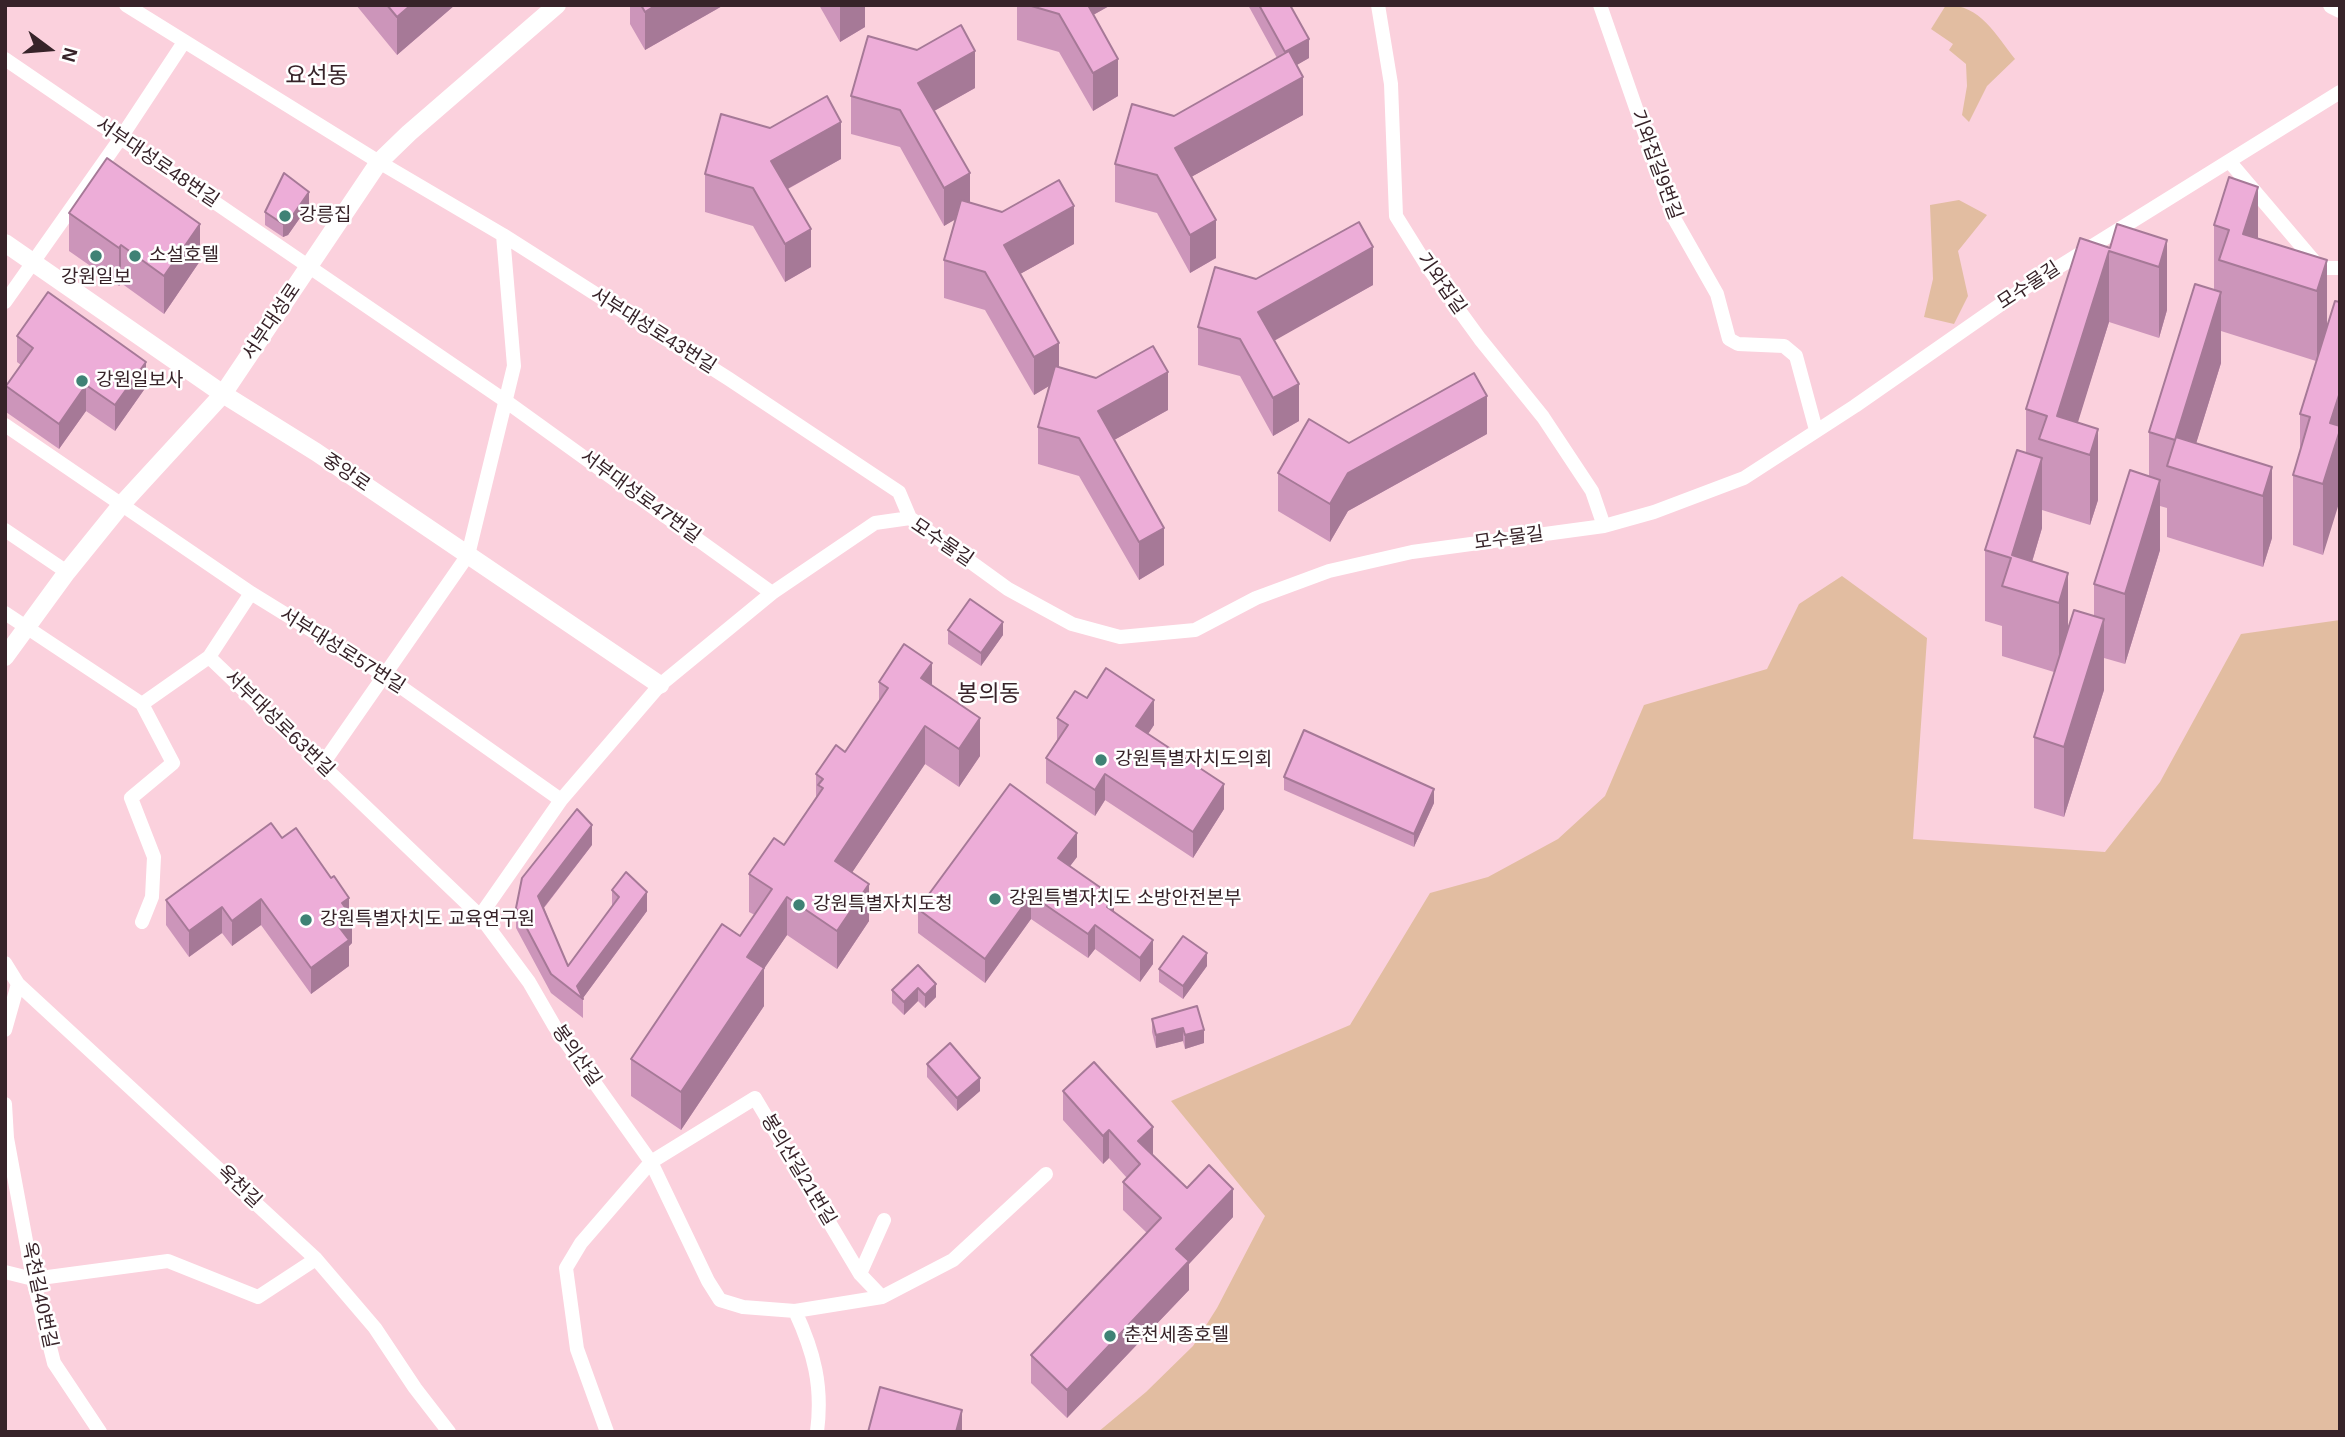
<!DOCTYPE html>
<html>
<head>
<meta charset="utf-8">
<style>
	body { margin:0 }
	#map { position:relative; width:2345px; height:1437px; overflow:hidden; background:#fbd1dd; font-family:Helvetica,sans-serif }
	canvas { display:block }
	.frame { position:absolute; inset:0; border:7px solid #372329; pointer-events:none }
	.north { position:absolute; left:14px; top:14px; width:70px; height:70px; -webkit-text-stroke:5px #fff; paint-order:stroke; rotate:106deg; font-size:19px; font-weight:700; line-height:28px; text-align:center; color:#372329 }
	.north::after { content:''; display:block; margin:auto; width:24px; height:32px; background:#372329; clip-path:polygon(50% 0,100% 100%,50% 72%,0 100%) }
</style>
</head>
<body>
<div id="map">
<canvas width="2345" height="1437"></canvas>
<div class="frame"></div>
<div class="north">N</div>
</div>
<script>
const ctx = document.querySelector('canvas').getContext('2d');
ctx.lineJoin = 'round';
function fill(path, color) { ctx.fillStyle = color; ctx.fill(path, 'evenodd'); }
function trace(path, color, width, dash) { ctx.strokeStyle = color; ctx.lineWidth = width; ctx.lineCap = dash ? 'butt' : 'round'; ctx.setLineDash(dash || []); ctx.stroke(path); }
function write(font, color, halo, rows, align = 'center') {
  ctx.font = font + ' Helvetica,"Noto Sans KR",sans-serif'; ctx.lineWidth = 5; ctx.setLineDash([]); ctx.textBaseline = 'middle'; ctx.strokeStyle = halo; ctx.fillStyle = color; for (const [text, x, y, turn = 0] of rows) {
    ctx.save(); ctx.translate(x, y); ctx.rotate((+turn || 0) * Math.PI / 180); ctx.textAlign = isNaN(turn) ? turn : align; if (halo) ctx.strokeText(text, 0, 0); ctx.fillText(text, 0, 0); ctx.restore();
  }
}
const green = new Path2D(`
	M1946,5C1981,5 1995,34 2015,59L1987,86L1969,122L1962,115L1967,86L1966,64L1949,50L1953,44L1931,29Z
	M1959,200L1987,215L1958,251L1968,296L1954,324L1924,317L1933,279L1930,205Z
	M1842,576L1927,638L1913,839L2105,852L2160,782L2241,634L2340,620V1432H1098L1146,1392L1193,1346L1217,1308L1265,1216L1171,1101L1350,1025L1430,893L1488,877L1558,839L1605,796L1644,705L1767,669L1799,604Z`);
const minor = new Path2D(`
	M126,5L379,162L503,235L729,379L899,492L910,518
	M1378,5L1391,84L1396,216L1429,269L1480,339L1543,417L1592,491L1604,526
	M1600,5L1675,220L1717,294L1729,339L1738,344L1784,346L1796,356L1816,430
	M5,59L507,402L772,593
	M2229,161L2320,268H2340
	M5,302L120,139L184,42
	M5,425L251,593L384,675L561,800
	M5,530L67,572
	M5,613L142,704L209,657L251,593
	M209,657L480,916
	M142,704L173,763L131,798L154,857L152,897L142,922
	M322,765L468,555L514,366L503,235
	M5,963L18,984L316,1259L375,1328L415,1388L449,1432
	M5,1030L18,984
	M5,1104L7,1138L33,1279L54,1363L100,1432
	M1046,1174L953,1260L882,1297L795,1311L743,1307L720,1300L708,1281L651,1162L555,1027L529,982L480,916L561,800L660,685L772,593L875,523L910,518L1008,589L1072,624L1120,637L1195,630L1256,598L1329,571L1412,552L1604,526L1654,512L1744,478L1855,406L2020,291L2340,92
	M5,1272L33,1279L168,1261L258,1297L316,1259
	M860,1274L884,1220
	M795,1311C814,1352 823,1386 817,1432
	M607,1432L577,1349L566,1268L581,1243L651,1162L755,1098L860,1274L882,1297`);
const tertiary = new Path2D(`
	M2332,5L2340,9
	M5,243L223,394L316,452L660,685
	M5,657L67,572L122,504L223,394L379,162L409,133L557,5`);
const wall = new Path2D(`
	M356,5H455L397,55Z
	M630,5H724L645,50L630,24Z
	M819,5H865V27L840,42Z
	M1017,5H1111L1093,15L1118,96L1093,111L1059,52L1017,40Z
	M1248,5H1290L1309,58L1296,65L1303,115L1191,177L1216,258L1190,273L1157,213L1115,202V164L1174,116L1277,58Z
	M917,50L975,88L934,111L970,203L1074,244L1020,274L1059,368L1168,410L1114,440L1164,565L1139,580L1079,476L1038,464V427L1049,386L1034,395L985,310L944,298V260L955,219L944,226L900,147L851,134V96Z
	M841,159L788,189L811,267L785,282L753,226L705,212V174Z
	M309,205L288,235L283,237L265,225V212Z
	M69,213L200,261L164,314L121,283L119,286L69,251Z
	M2214,225L2327,260L2323,555L2293,545V475L2300,451V414L2316,361L2221,331V363L2196,443L2272,467V538L2263,567L2167,537V508L2160,506V550L2125,664L2104,658V690L2064,817L2034,808V737L2054,672L2002,656V626L1985,621V550L2026,453V409L2110,248L2167,240V310L2159,338L2109,322L2077,423L2098,429V500L2090,525L2042,510V528L2032,562L2068,573V627L2094,616V584L2149,476V432L2214,290Z
	M1256,279L1373,285L1274,340L1299,421L1273,436L1240,376L1198,365V327Z
	M17,336L146,387L115,431L86,411L59,449L6,412V386L21,365L17,362Z
	M1487,434L1348,511L1330,542L1278,511V473Z
	M948,630L1003,635L981,666L948,644Z
	M879,682L932,685L980,756L959,787L925,764L852,872L869,921L837,969L787,935L764,968V1006L681,1130L631,1096V1059L740,936L755,915L749,912V874L784,845L816,798V774L845,752L879,702Z
	M1087,698L1154,725L1148,734L1224,809L1193,858L1105,800L1095,816L1046,783V758L1057,740V718Z
	M1284,777L1434,803L1414,847L1284,790Z
	M282,838L349,914L352,943L349,946V966L311,994L261,925L232,946L222,933L189,957L166,925V900Z
	M592,845L544,908L568,966L612,906V890L647,911L583,998V1018L551,993L516,928V908Z
	M1077,857L1070,866L1114,913L1153,964L1140,982L1095,949L1088,958L1031,919L985,983L918,933V909Z
	M918,965L936,997L925,1008L918,1001L904,1015L892,1003V990Z
	M1207,966L1183,999L1159,982V969Z
	M1197,1006L1204,1043L1185,1049L1183,1041L1156,1048L1152,1032V1019Z
	M927,1064L980,1091L957,1111L927,1077Z
	M1063,1091L1153,1155L1187,1188L1233,1217L1189,1264V1290L1067,1418L1031,1383V1355L1147,1233L1123,1210V1182L1127,1178L1109,1158L1103,1164L1063,1120Z`);
const shadedWall = new Path2D(`
	M411,5H455L397,55V17Z
	M656,5H724L645,50V12Z
	M840,5H865V27L840,42Z
	M1077,5H1111L1077,24Z
	M1309,39V58L1285,72V52Z
	M975,51V88L918,120V83Z
	M1118,59V96L1093,111V73Z
	M1303,77V115L1175,186V148Z
	M841,122V159L771,198V161Z
	M970,173V211L944,226V188Z
	M2258,187V257L2243,234Z
	M309,192V205L288,235L283,237V224Z
	M1074,206V244L1004,283V245Z
	M1216,220V258L1190,273V235Z
	M200,224V261L164,314V276Z
	M811,229V267L785,282V244Z
	M2167,240V310L2159,338V267Z
	M121,245V283L119,286V248Z
	M1373,247V285L1258,350V312Z
	M2109,251V322L2070,448L2057,416Z
	M2327,260V331L2317,361V291Z
	M2221,292V363L2187,473L2175,440Z
	M1059,343V380L1034,395V357Z
	M146,362V387L115,431V405Z
	M1168,372V410L1098,449V411Z
	M1299,384V421L1273,436V398Z
	M86,385V411L59,449V424Z
	M2340,392V500L2323,555V484L2330,423Z
	M1487,396V434L1348,511L1330,542V504L1348,473Z
	M2098,429V500L2090,525V455Z
	M2042,458V528L2023,592L2012,555Z
	M2272,467V538L2263,567V496Z
	M2160,480V550L2125,664V594Z
	M1164,528V565L1139,580V542Z
	M2068,573V644L2059,674V603Z
	M2104,619V690L2064,817V747Z
	M1003,622V635L981,666V653Z
	M932,663V701L921,678Z
	M1154,700V725L1136,752V726Z
	M980,718V756L959,787V749Z
	M925,726V764L835,898V861Z
	M1105,774V800L1095,816V790Z
	M1224,784V809L1193,858V832Z
	M1434,789V803L1414,847V834Z
	M592,825V845L538,915V896Z
	M1077,833V857L1058,882V858Z
	M869,884V921L837,969V931Z
	M647,892V911L583,998L577,986Z
	M1031,895V919L985,983V959Z
	M787,897V935L747,994V957Z
	M1114,897V921L1107,907Z
	M349,898V920L352,917V943L349,946V966L311,994V968L339,927L342,903Z
	M261,899V925L232,946V921Z
	M222,907V933L189,957V931Z
	M1095,925V949L1088,958V934Z
	M1153,940V964L1140,982V958Z
	M1207,953V966L1183,999V986Z
	M764,968V1006L681,1130V1092Z
	M936,984V997L925,1008V995Z
	M918,988V1001L904,1015V1002Z
	M1183,1028V1041L1156,1048V1035Z
	M1204,1030V1043L1185,1049V1035Z
	M980,1078V1091L957,1111V1098Z
	M1153,1127V1155L1138,1141Z
	M1109,1130V1158L1103,1164V1136Z
	M1233,1189V1217L1189,1264V1290L1067,1418V1390L1176,1249Z
	M962,1410V1432H956Z`);
const building = new Path2D(`
	M387,5H411L397,17Z
	M641,5H656L645,12Z
	M1028,5H1088L1118,59L1093,73L1059,14Z
	M1259,5H1290L1309,39L1285,52Z
	M961,25L975,51L918,83L970,173L944,188L900,110L851,96L868,36L917,50Z
	M1289,51L1303,77L1175,148L1216,220L1190,235L1157,175L1115,164L1132,104L1174,116Z
	M827,96L841,122L771,161L811,229L785,244L753,188L705,174L721,114L770,128Z
	M107,158L200,224L164,276L121,245L119,248L69,213Z
	M284,173L309,192L288,222L283,224L265,212Z
	M2229,177L2258,187L2243,234L2327,260L2317,291L2219,260L2229,230L2214,225Z
	M1059,180L1074,206L1004,245L1059,343L1034,357L985,272L944,260L961,200L1002,212Z
	M1359,222L1373,247L1258,312L1299,384L1273,398L1240,339L1198,327L1215,267L1256,279Z
	M2117,224L2167,240L2159,267L2109,251L2057,416L2098,429L2090,455L2039,439L2047,416L2026,409L2080,238L2110,248Z
	M2195,284L2221,292L2175,440L2149,432Z
	M48,292L146,362L115,405L86,385L59,424L6,386L33,348L17,336Z
	M2335,301L2340,302V392L2330,423L2340,426V430L2323,484L2293,475L2310,417L2300,414Z
	M1153,346L1168,372L1098,411L1164,528L1139,542L1079,438L1038,427L1055,366L1096,378Z
	M1474,373L1487,396L1348,473L1330,504L1278,473L1309,419L1349,443Z
	M2176,437L2272,467L2263,496L2167,466Z
	M2017,450L2042,458L2012,555L2068,573L2059,603L2002,586L2011,558L1985,550Z
	M2130,470L2160,480L2125,594L2094,584Z
	M970,599L1003,622L981,653L948,630Z
	M2074,610L2104,619L2064,747L2034,737Z
	M904,644L932,663L921,678L980,718L959,749L925,726L835,861L869,884L837,931L787,897L747,957L764,968L681,1092L631,1059L722,924L740,936L772,889L749,874L774,838L784,845L823,788L818,785L823,779L816,774L836,745L845,752L888,688L879,682Z
	M1106,668L1154,700L1136,726L1224,784L1193,832L1105,774L1095,790L1046,758L1068,725L1057,718L1075,691L1087,698Z
	M1304,730L1434,789L1414,834L1284,777Z
	M1010,784L1077,833L1058,858L1114,897L1107,907L1153,940L1140,958L1095,925L1088,934L1031,895L985,959L918,909Z
	M577,809L592,825L538,896L568,966L619,897L612,890L626,872L647,892L577,986L583,999L551,974L516,908L522,878Z
	M271,823L282,838L296,828L331,878L334,876L349,898L342,903L352,917L339,927L349,940L311,968L261,899L232,921L222,907L189,931L166,900Z
	M1183,936L1207,953L1183,986L1159,969Z
	M918,965L936,984L925,995L918,988L904,1002L892,990Z
	M1197,1006L1204,1030L1185,1035L1183,1028L1156,1035L1152,1019Z
	M950,1043L980,1078L957,1098L927,1064Z
	M1094,1062L1153,1127L1138,1141L1187,1188L1209,1165L1233,1189L1176,1249L1189,1261L1067,1390L1031,1355L1161,1218L1123,1182L1140,1164L1109,1130L1103,1136L1063,1091Z
	M880,1387L962,1410L956,1432H868Z`);
const markers = [
	[285,216,7,"#3f8275"],
	[96,256,7,"#3f8275"],
	[135,256,7,"#3f8275"],
	[82,381,7,"#3f8275"],
	[1101,760,7,"#3f8275"],
	[995,899,7,"#3f8275"],
	[799,905,7,"#3f8275"],
	[306,920,7,"#3f8275"],
	[1110,1336,7,"#3f8275"]
];
const streetNames = [
	["서부대성로48번길",157,163,34],
	["기와집길9번길",1656,165,70],
	["기와집길",1441,284,55],
	["모수물길",2029,286,-33],
	["서부대성로",272,322,-56],
	["서부대성로43번길",653,331,32],
	["중앙로",346,473,34],
	["서부대성로47번길",640,497,36],
	["모수물길",1509,539,-8],
	["모수물길",942,543,34],
	["서부대성로57번길",342,651,32],
	["서부대성로63번길",279,724,44],
	["봉의산길",576,1056,55],
	["봉의산길21번길",798,1170,59],
	["옥천길",239,1187,43],
	["옥천길40번길",39,1295,78]
];
const poiNames = [
	["강릉집",299,216],
	["소설호텔",149,256],
	["강원일보",96,278,"center"],
	["강원일보사",96,381],
	["강원특별자치도의회",1115,760],
	["강원특별자치도 소방안전본부",1009,899],
	["강원특별자치도청",813,905],
	["강원특별자치도 교육연구원",320,920],
	["춘천세종호텔",1124,1336]
];
const quarterNames = [
	["요선동",317,77],
	["봉의동",989,695]
];
fill(green, '#e2bda1');
trace(minor, '#fff', 14);
trace(tertiary, '#fff', 18);
fill(wall, '#cc95ba');
fill(shadedWall, '#a67997');
fill(building, '#edadd8');
trace(building, '#a67997', 2);
for (const [x, y, r, color] of markers) { const dot = new Path2D(); dot.arc(x, y, r, 0, 2 * Math.PI); ctx.fillStyle = color; ctx.fill(dot); trace(dot, '#fff', 2.5); }
write('19px', '#372329', '#fff', streetNames);
write('19px', '#372329', '#fff', poiNames, 'left');
write('23px', '#372329', '#fff', quarterNames);
</script>
</body>
</html>
